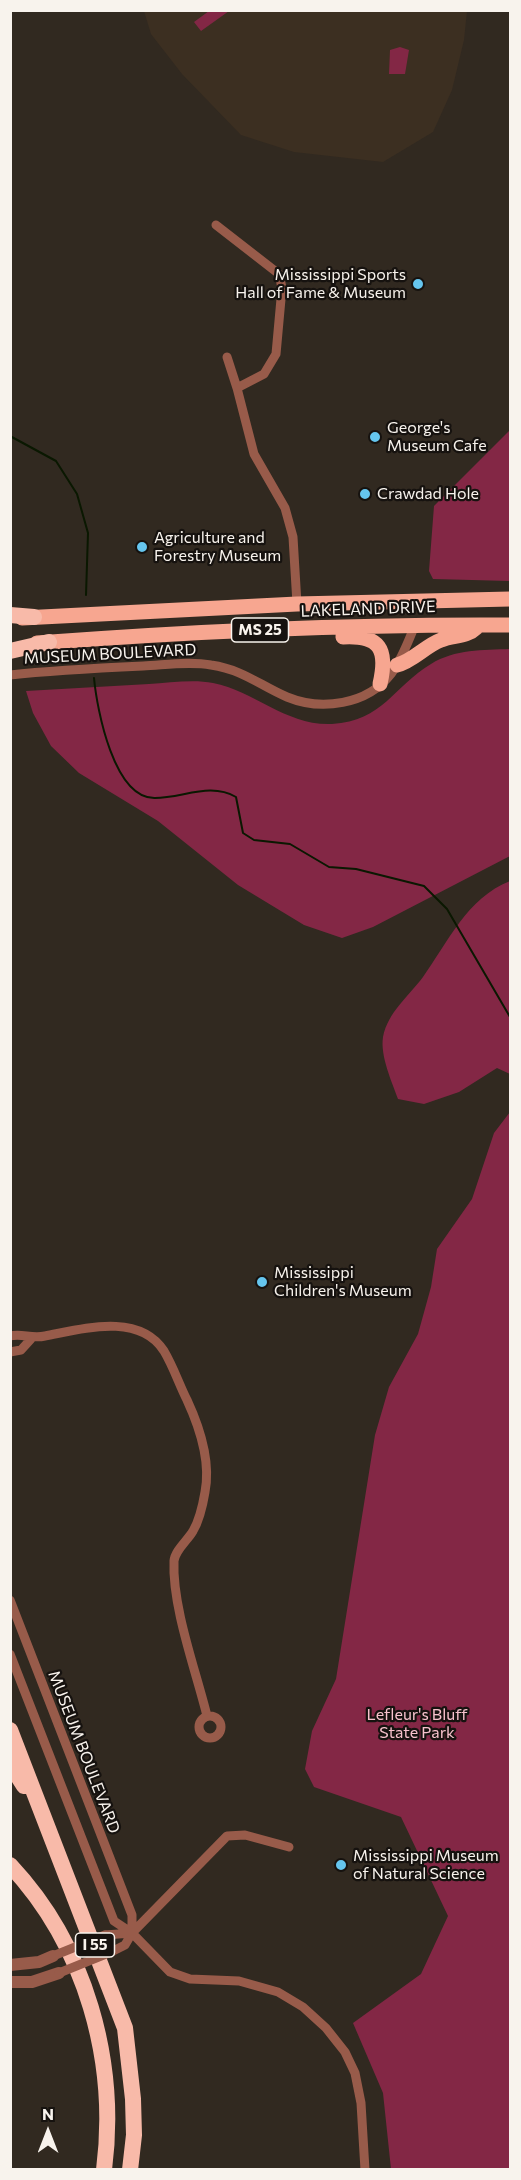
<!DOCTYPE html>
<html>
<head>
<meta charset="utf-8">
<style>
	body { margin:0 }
	#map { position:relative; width:521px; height:2180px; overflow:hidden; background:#312920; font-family:Commissioner,sans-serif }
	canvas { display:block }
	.frame { position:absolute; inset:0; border:12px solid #f8f3ed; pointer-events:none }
	.north { position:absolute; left:18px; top:2102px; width:60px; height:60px; -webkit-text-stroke:4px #16120f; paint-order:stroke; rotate:0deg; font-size:16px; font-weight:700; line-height:24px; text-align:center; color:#f8f3ed }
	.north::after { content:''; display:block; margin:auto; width:21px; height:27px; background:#f8f3ed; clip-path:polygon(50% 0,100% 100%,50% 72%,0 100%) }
</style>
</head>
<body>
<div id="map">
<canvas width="521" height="2180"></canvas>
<div class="frame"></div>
<div class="north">N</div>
</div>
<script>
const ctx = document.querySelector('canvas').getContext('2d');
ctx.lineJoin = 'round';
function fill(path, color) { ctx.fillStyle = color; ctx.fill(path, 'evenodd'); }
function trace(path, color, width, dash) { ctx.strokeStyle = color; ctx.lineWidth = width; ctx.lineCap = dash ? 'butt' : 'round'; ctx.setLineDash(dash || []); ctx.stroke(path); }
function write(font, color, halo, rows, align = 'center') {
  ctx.font = font + ' Commissioner,sans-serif'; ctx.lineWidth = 4.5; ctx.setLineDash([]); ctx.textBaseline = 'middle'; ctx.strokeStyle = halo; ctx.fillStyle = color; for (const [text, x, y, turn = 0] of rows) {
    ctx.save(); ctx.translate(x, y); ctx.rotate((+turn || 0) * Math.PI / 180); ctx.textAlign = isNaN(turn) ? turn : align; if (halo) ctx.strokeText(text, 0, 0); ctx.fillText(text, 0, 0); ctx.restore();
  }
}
const built = new Path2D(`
	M144,11H467L464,40L452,90L433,132L383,162L294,152L241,135L182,74L151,34Z`);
const green = new Path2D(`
	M206,11L229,10V11L201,31L194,22L209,11Z
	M400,47L409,50L405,74H389L390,50Z
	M510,430V581L433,579L429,571L434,506Z
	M510,649V856L373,927L342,938L304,925L238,885L158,821L79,773L51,746L33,713L26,691C67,689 108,686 149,684C169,683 193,679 213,683C255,691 286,726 332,724C383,721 394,686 431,664C455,649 483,650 510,649Z
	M510,881V1074L497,1068L459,1092L424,1104L398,1099C392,1082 380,1056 383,1037C388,1012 408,997 423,977C448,942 467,898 510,881Z
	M510,1112V2169H391L383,2093L353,2023L421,1974L448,1916L401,1817L314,1787L305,1769L312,1731L336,1679L375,1435L389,1387L418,1334L431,1287L437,1249L472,1199L494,1133Z`);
const stream = new Path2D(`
	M10,436L56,461L77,494L88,533L86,595
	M94,678C97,710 114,799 155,798C183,798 210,782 236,797L243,833L254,840L290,844L329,867L356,869L424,886L447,909L510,1017`);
const minor = new Path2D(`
	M216,225L279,274L282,288L276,354L264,374L237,388L254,454L285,508L293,537L297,604
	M227,357L237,388
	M10,675C55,670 99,668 143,666C165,665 189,661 211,665C244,670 259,685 287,697C321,711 367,705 391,674C402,659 408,642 415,625
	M10,1336C22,1333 31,1339 45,1336C82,1329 139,1312 164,1351C173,1366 179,1384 187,1400C200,1428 211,1461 205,1492C203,1504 199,1521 193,1531C188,1540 175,1550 174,1561C172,1607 196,1671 207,1716
	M10,1352L21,1350L31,1339
	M10,1600L132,1915V1933
	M10,1654L114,1921L132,1933L170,1972L190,1979L239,1981L278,1992L303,2007L326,2028L345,2052L355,2073L361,2103L365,2170
	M199 1727a11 11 0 1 1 22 0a11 11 0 1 1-22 0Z
	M105,1935L132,1933
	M111,1952L125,1945L132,1933L227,1836L245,1835L289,1847`);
const tertiary = new Path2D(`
	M10,1965L39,1962L53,1956
	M10,1982H32L59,1973`);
const trunk = new Path2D(`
	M22,618L297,604L510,599
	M343,637C380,635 388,649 380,684
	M37,643C195,631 353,624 510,625
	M397,665C413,661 425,646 441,640C453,635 467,637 476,628`);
const motorway = new Path2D(`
	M10,615L34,617
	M10,651L49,642
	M10,1730L125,2028L133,2099L134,2135L130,2170
	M10,1764L24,1786
	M10,1865C86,1946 118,2061 104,2170`);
const minorBridge = new Path2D(`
	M53,1956L105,1935
	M59,1973L111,1952`);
const markers = [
	[418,284,6,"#65c5ee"],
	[375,437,6,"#65c5ee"],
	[365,494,6,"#65c5ee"],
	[142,547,6,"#65c5ee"],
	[262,1282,6,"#65c5ee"],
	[341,1865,6,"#65c5ee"]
];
const shields = [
	[260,630,57],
	[95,1945,39]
];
const shieldNames = [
	["MS 25",260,630],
	["I 55",95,1945]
];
const poiNames = [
	["Mississippi Sports",406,275,"right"],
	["Hall of Fame & Museum",406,293,"right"],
	["George's",387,428],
	["Museum Cafe",387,446],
	["Crawdad Hole",377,494],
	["Agriculture and",154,538],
	["Forestry Museum",154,556],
	["Mississippi",274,1273],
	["Children's Museum",274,1291],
	["Mississippi Museum",353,1856],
	["of Natural Science",353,1874]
];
const streetNames = [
	["LAKELAND DRIVE",368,609,-2],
	["MUSEUM BOULEVARD",110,654,-3],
	["MUSEUM BOULEVARD",84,1752,69]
];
const parkNames = [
	["Lefleur's Bluff",417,1715],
	["State Park",417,1733]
];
fill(built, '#3c2f21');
fill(green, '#832745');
trace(stream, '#0a1801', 2);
trace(minor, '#985b4a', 9);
trace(tertiary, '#985b4a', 12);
trace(trunk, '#f7a690', 15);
trace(motorway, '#f8baa9', 16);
trace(minorBridge, '#985b4a', 9);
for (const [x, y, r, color] of markers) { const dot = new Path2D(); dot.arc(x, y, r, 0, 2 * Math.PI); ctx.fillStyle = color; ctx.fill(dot); trace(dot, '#16120f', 2); }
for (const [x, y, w] of shields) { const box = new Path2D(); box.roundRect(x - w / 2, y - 12, w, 24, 4.5); ctx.fillStyle = '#16120f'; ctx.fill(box); trace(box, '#f8f3ed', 1.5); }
write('bold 15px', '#f8f3ed', null, shieldNames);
write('16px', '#f8f3ed', '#16120f', poiNames, 'left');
write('16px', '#f8f3ed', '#16120f', streetNames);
write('16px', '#f8c2cd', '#16120f', parkNames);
</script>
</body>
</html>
